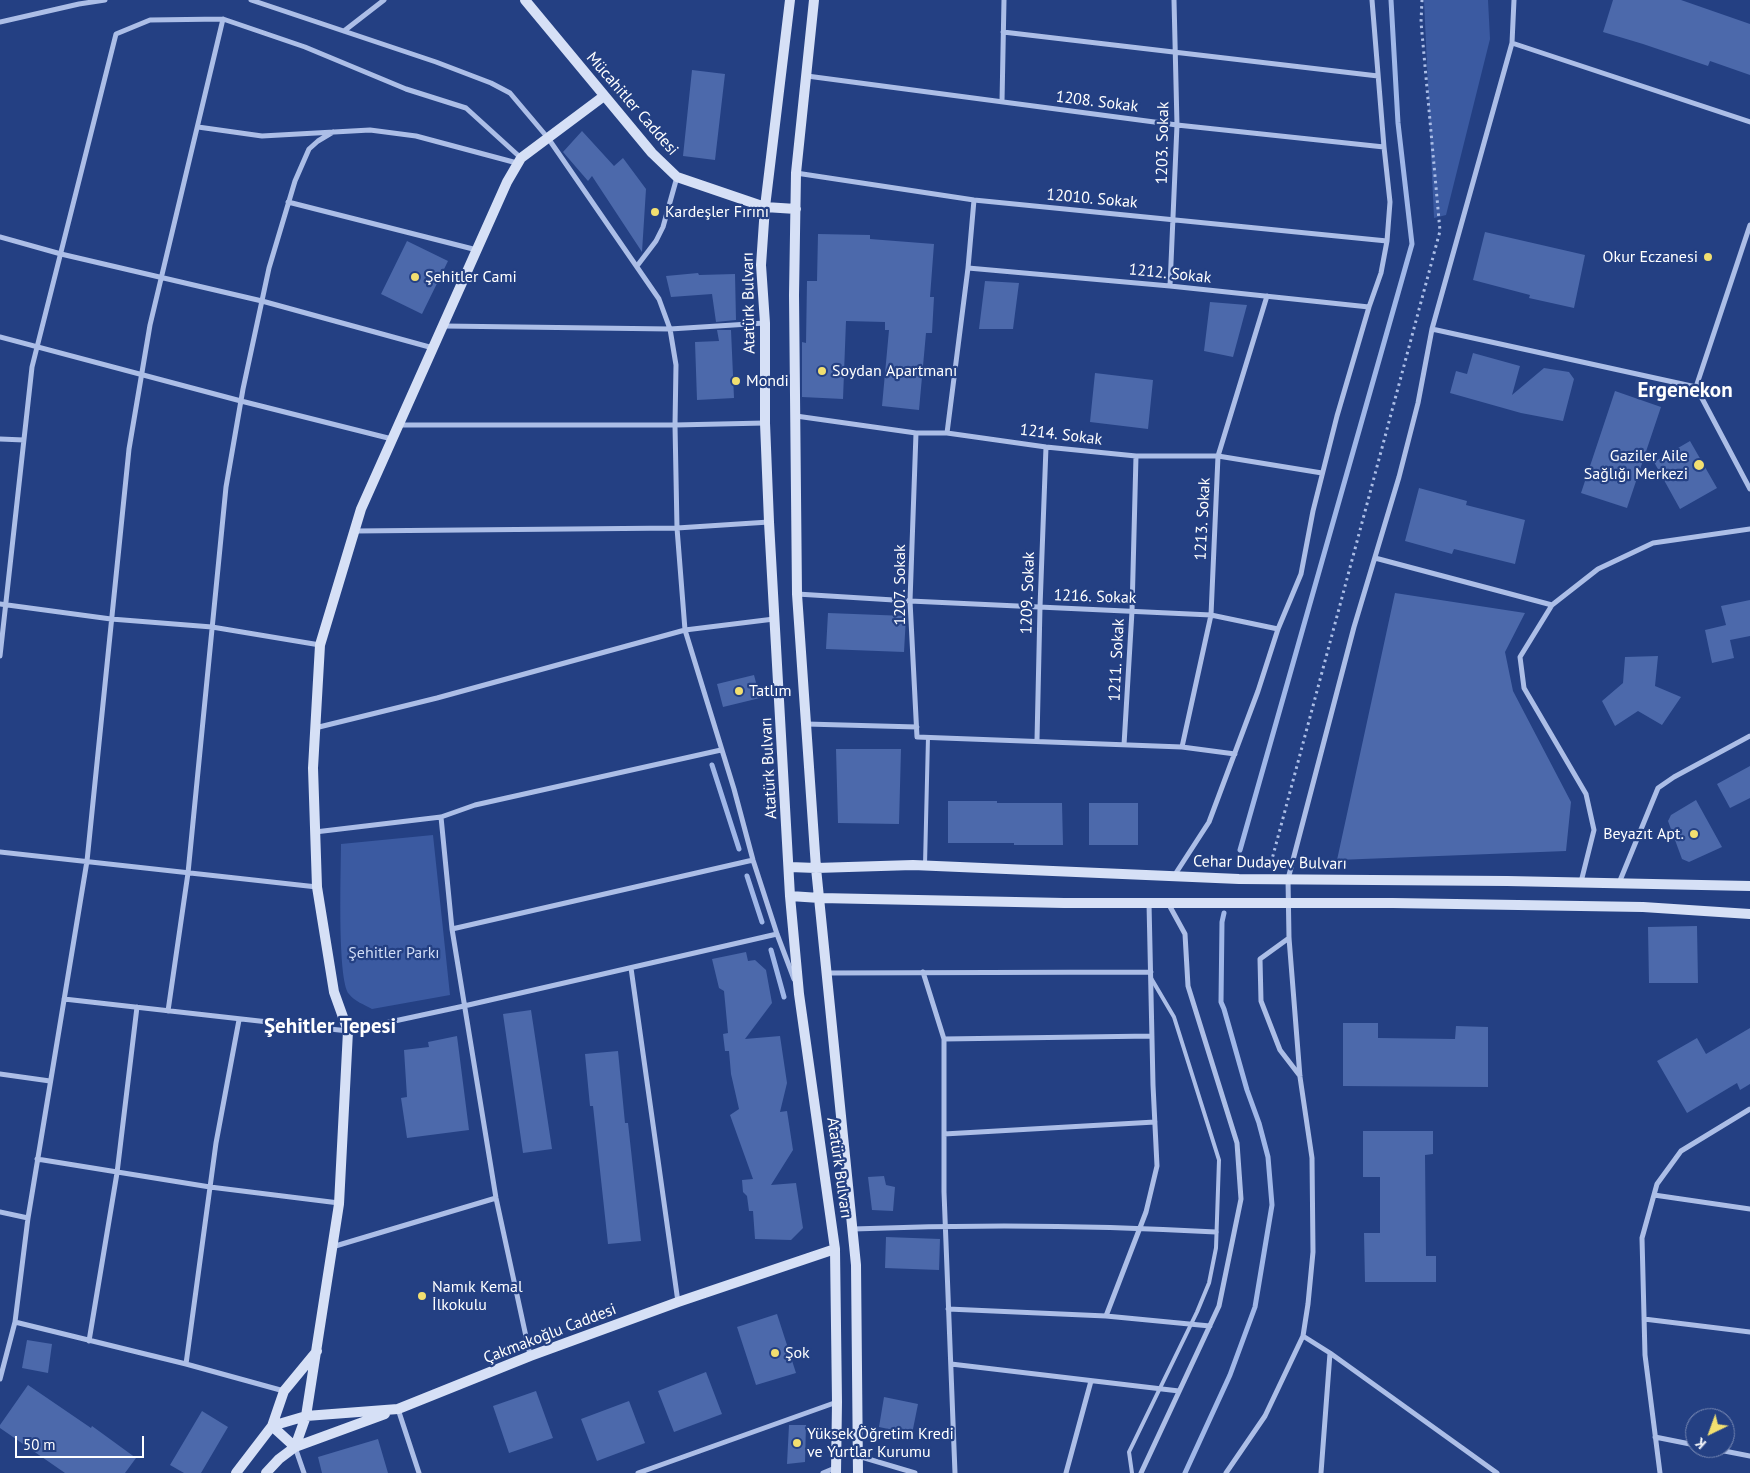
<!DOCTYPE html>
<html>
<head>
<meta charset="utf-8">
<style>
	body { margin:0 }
	#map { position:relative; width:1750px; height:1473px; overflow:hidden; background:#244083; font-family:"PT Sans",sans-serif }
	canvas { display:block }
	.north { position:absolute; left:1685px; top:1408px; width:50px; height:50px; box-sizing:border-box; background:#244083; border:1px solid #7c8cb5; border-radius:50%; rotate:222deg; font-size:14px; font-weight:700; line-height:20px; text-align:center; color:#fff }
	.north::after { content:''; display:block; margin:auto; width:18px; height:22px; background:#f2df70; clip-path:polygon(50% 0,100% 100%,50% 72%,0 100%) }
	.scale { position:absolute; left:15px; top:1436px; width:129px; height:22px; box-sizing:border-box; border:2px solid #fff; border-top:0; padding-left:6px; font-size:15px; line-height:18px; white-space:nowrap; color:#fff; -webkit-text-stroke:4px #244083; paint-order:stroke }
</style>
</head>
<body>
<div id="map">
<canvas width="1750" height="1473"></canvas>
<div class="north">K</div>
<div class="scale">50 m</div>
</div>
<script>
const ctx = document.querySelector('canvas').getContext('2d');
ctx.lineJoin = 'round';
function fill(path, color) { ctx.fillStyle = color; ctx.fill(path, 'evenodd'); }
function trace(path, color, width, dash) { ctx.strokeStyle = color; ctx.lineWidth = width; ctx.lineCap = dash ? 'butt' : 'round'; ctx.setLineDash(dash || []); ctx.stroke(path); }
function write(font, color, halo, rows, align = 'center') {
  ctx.font = font + ' "PT Sans",sans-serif'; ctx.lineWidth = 4.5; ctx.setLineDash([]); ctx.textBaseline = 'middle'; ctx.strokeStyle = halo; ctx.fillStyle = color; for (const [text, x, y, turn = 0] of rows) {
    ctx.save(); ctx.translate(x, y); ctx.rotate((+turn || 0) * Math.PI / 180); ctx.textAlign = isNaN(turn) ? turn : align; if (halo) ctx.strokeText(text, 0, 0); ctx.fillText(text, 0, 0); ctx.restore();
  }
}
const green = new Path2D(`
	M1424,0H1488L1490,39L1446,215L1434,218Z
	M433,835L450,995L372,1009C365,1005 354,1001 349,994C337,980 341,869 341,844Z`);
const stream = new Path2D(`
	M712,765L739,849
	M1240,850L1412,244L1398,123L1391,0
	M747,876L762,922
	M771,950L784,997
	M1185,1473L1230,1375L1255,1307L1272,1205L1268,1157L1259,1123L1247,1090L1224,1009L1221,1002L1222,922L1224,913`);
const building = new Path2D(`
	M1613,0H1681L1750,24V75L1710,61L1708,66L1643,44L1603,32Z
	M692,70L725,74L715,160L683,156Z
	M582,131L614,166L623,158L646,189L642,252L592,176L588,181L563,152Z
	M1485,232L1585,255L1574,308L1529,298L1530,295L1473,280Z
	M818,234L870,235V239L934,244L930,297H934L932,333H926L919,410L882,406L889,330H885V322L846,321L843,399L802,397V342L806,343L807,281H817Z
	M407,241L448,261L422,314L381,294Z
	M698,273L699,275L735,274L736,320L716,322L712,294L671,297L666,276Z
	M985,281L1019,283L1013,329H979Z
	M1210,302L1247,305L1233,357L1204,351Z
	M717,330H731L734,398L697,400L695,342L719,341Z
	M1473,353L1520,366L1512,395L1544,368L1569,372L1574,379L1563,421L1521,413L1450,393L1456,371L1467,374Z
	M1095,373L1153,380L1148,429L1090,422Z
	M1615,391L1661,407L1627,508L1581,493Z
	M1690,441L1717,488L1680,509L1654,462Z
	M1419,488L1467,501L1466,505L1525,520L1515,564L1454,549L1452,554L1405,541Z
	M1395,593L1525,613L1505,652L1513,691L1571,802L1566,851L1337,860Z
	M1750,600V636L1730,640L1734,658L1712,663L1705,630L1726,625L1721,606Z
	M828,613L906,616L904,652L826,649Z
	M1658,656L1655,686L1681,697L1662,725L1638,711L1615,726L1602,701L1623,683L1625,657Z
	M754,675L760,698L723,707L717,684Z
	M836,749H901L899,824L838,823Z
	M1750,766V798L1730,808L1717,784Z
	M1696,800L1722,847L1689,862L1682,859L1668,821L1671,815Z
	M948,801H997V803H1062L1063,845H1014V843H948Z
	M1089,803H1138V845H1089Z
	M1697,926L1698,983H1649L1648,927Z
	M746,952L748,961L755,960L766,970L772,1003L745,1039L780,1036L787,1083L780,1112L787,1111L793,1150L771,1185L796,1183L803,1228L791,1240L755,1239L753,1211H749L747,1196L743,1192L742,1180L753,1179L730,1115L739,1109L731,1074L729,1051H725L723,1034L728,1033L724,991L719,988L712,959Z
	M531,1010L552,1149L523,1153L503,1014Z
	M1343,1023H1378V1038L1455,1039L1456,1026L1488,1027V1087L1343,1086Z
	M1750,1028V1084L1740,1090L1737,1083L1687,1113L1657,1061L1697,1038L1706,1054Z
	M457,1036L469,1130L407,1138L401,1098L407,1097L404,1050L429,1047L428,1042Z
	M618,1051L625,1123H628L641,1241L608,1244L593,1106H590L585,1054Z
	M1363,1131H1433V1154L1425,1155L1426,1256H1436V1282H1365L1364,1233H1380V1177H1363Z
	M884,1176L886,1185L895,1187L893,1211L872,1210L868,1177Z
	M886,1237L940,1239L939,1270L885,1268Z
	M777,1314L796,1373L756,1385L737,1327Z
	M27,1340L52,1344L48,1373L22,1368Z
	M706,1372L722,1414L674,1432L658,1391Z
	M28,1385L91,1428L92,1426L136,1458L125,1473H65L0,1428V1425Z
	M536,1391L553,1438L509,1453L493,1406Z
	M884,1397L918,1404L912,1434L879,1427Z
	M629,1401L645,1443L597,1461L581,1419Z
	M202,1411L228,1427L201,1473H184L170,1465Z
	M789,1425H806L805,1462L787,1464Z
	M378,1439L388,1473H322L318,1457Z`);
const path = new Path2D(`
	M1271,863L1440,231L1421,22L1422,0`);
const lane = new Path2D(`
	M925,865L928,737
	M1132,1473L1129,1452L1197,1312L1209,1283L1216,1248L1219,1160L1174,1017L1151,978`);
const street = new Path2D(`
	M251,0L436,62L491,83L510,93L548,138L659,299L670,329L676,365L675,425L677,528L685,630L734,789L753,860L777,934L794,979
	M0,22L79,4L105,0
	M344,31L384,0
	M1003,32L1378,76
	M1512,43L1750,122
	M807,76L1177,125L1384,147
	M1002,102L1004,0
	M198,127L262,136L370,130L416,136L517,163
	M796,173L974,200L1387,241
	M288,202L477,250
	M1750,225L1696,387L1750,489
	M0,237L61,254L262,301L433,348
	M637,266L656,241L663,227L677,177
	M968,268L1170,286L1369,307
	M1170,286L1177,125L1174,0
	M444,326L670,329L765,323
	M1432,329L1696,387
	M0,337L241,401L392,439
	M796,416L916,433H947L1046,447L1136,456H1218L1322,473
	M399,425H675L765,423
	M916,433L910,601L917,737L1182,747L1235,754
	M947,433L968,268L974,200
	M0,439L24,440
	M355,531L677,528L769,522
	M1375,558L1552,605
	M797,594L910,601L1211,615L1278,629
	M0,604L111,619L212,627L320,645
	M0,656L32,367L116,34L150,20L223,19L305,47L406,89L466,108L521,158
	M806,724L917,727
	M315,728L437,698L685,630L774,619
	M1037,740L1040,607L1046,447
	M1124,745L1132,611L1136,456
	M1182,747L1211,615L1218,456L1267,296
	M441,817L452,929L496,1198L530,1355
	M315,832L441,817L475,805L721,750
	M0,852L317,887
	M1174,876L1209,822L1258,691L1278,629L1301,574L1313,511L1337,416L1369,307L1381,273L1387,241L1390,202L1384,147L1372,0
	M1581,882L1594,830L1586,794L1524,688L1520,657L1552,605L1598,569L1653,543L1750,529
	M1619,883L1658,788L1674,777L1750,736
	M452,929L753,860
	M1289,938L1260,959L1261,1001L1280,1050L1300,1076
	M631,968L678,1302
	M923,972L944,1039V1192L955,1473
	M827,973L1151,972
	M64,999L348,1031L464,1006L777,934
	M168,1011L188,873L226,487L243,389L269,268L295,181L309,149L318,141L333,132
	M944,1039L1152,1036
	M0,1074L50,1081
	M944,1134L1155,1122
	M37,1159L210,1187L339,1203
	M1654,1195L1750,1209
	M0,1212L28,1218
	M853,1229C974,1224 1095,1225 1216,1232
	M332,1247L496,1198
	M948,1309L1106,1316L1210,1326
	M1106,1316L1146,1212L1157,1166L1153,1085L1149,903
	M1644,1319L1750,1332
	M15,1322L186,1364L284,1391
	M1303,1336L1330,1353L1497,1473
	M89,1341L117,1173L137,1007
	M186,1364L216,1143L239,1020
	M951,1364L1179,1391
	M0,1379L15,1322L28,1218L87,861L129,449L150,325L223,19
	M398,1409L419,1473
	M1655,1437L1695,1445
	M295,1447L304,1473
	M1709,1448L1750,1456
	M858,1456L915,1473
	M638,1473L837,1402
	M823,1473L835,1468
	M1066,1473L1091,1381
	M1141,1473L1219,1306L1241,1199L1237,1143L1188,986L1185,934L1168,903
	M1226,1473L1265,1416L1303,1336L1308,1304L1313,1252L1312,1158L1300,1077L1289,938L1288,879L1354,627L1399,477L1418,403L1432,329L1512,43L1514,0
	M1321,1473L1330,1353
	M1660,1473L1645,1355L1642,1238L1657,1184L1681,1151L1750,1109`);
const secondary = new Path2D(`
	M525,0L652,153L677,177L765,207L796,209
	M790,0L765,207L761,265L765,323V423L769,522L790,896L799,994L835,1249L837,1402L836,1473
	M814,0L796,173L794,295L797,594L816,868L856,1265L858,1473
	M790,867L816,868L913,865L1239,879L1507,881L1750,886
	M790,896L820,898L1064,903H1393L1643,907L1750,914
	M317,1351L284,1391L272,1426L295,1447L306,1416L339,1204L348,1031L334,992L317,887L313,768L320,645L361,509L507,182L521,158L604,96
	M236,1473L272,1426L306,1416L398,1409L530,1356L678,1302L835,1249
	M266,1473L279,1459L295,1447L385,1414`);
const markers = [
	[655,212,5,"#f2df70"],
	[1708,257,5,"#f2df70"],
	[415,277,5,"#f2df70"],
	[822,371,5,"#f2df70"],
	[736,381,5,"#f2df70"],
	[1699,465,6,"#f2df70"],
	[739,691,5,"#f2df70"],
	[1694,834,5,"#f2df70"],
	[422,1296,5,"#f2df70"],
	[775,1353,5,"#f2df70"],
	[797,1443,5,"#f2df70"]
];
const streetNames = [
	["1208. Sokak",1097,102,7],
	["Mücahitler Caddesi",632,104,49],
	["1203. Sokak",1163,143,-89],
	["12010. Sokak",1092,199,5],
	["1212. Sokak",1170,274,6],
	["Atatürk Bulvarı",749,303,-91],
	["1214. Sokak",1061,435,7],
	["1213. Sokak",1203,519,-87],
	["1207. Sokak",900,585,-90],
	["1209. Sokak",1028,593,-88],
	["1216. Sokak",1095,597,2],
	["1211. Sokak",1117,660,-87],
	["Atatürk Bulvarı",769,768,-93],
	["Cehar Dudayev Bulvarı",1270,863,1],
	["Atatürk Bulvarı",839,1168,82],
	["Çakmakoğlu Caddesi",550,1334,-21]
];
const poiNames = [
	["Kardeşler Fırını",665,212],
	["Okur Eczanesi",1698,257,"right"],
	["Şehitler Cami",425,277],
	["Soydan Apartmanı",832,371],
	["Mondi",746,381],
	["Gaziler Aile",1688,456,"right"],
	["Sağlığı Merkezi",1688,474,"right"],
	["Tatlım",749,691],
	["Beyazıt Apt.",1684,834,"right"],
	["Namık Kemal",432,1287],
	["İlkokulu",432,1305],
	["Şok",785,1353],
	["Yüksek Öğretim Kredi",807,1434],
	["ve Yurtlar Kurumu",807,1452]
];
const parkNames = [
	["Şehitler Parkı",394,953]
];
const districtNames = [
	["Ergenekon",1685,391],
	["Şehitler Tepesi",330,1027]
];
fill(green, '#3b5aa1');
trace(stream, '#a0b7e8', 5);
fill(building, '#4c69ab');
trace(path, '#acbee7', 3, [2.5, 4]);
trace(lane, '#acbee7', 4);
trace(street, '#acbee7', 5);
trace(secondary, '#d6e0f6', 10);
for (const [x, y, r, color] of markers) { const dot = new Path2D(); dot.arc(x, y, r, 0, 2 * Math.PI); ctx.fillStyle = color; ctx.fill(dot); trace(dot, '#244083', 2); }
write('16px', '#fff', '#244083', streetNames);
write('16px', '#fff', '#244083', poiNames, 'left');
write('16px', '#d0dcf6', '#244083', parkNames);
write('bold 21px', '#fff', '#244083', districtNames);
</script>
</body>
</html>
